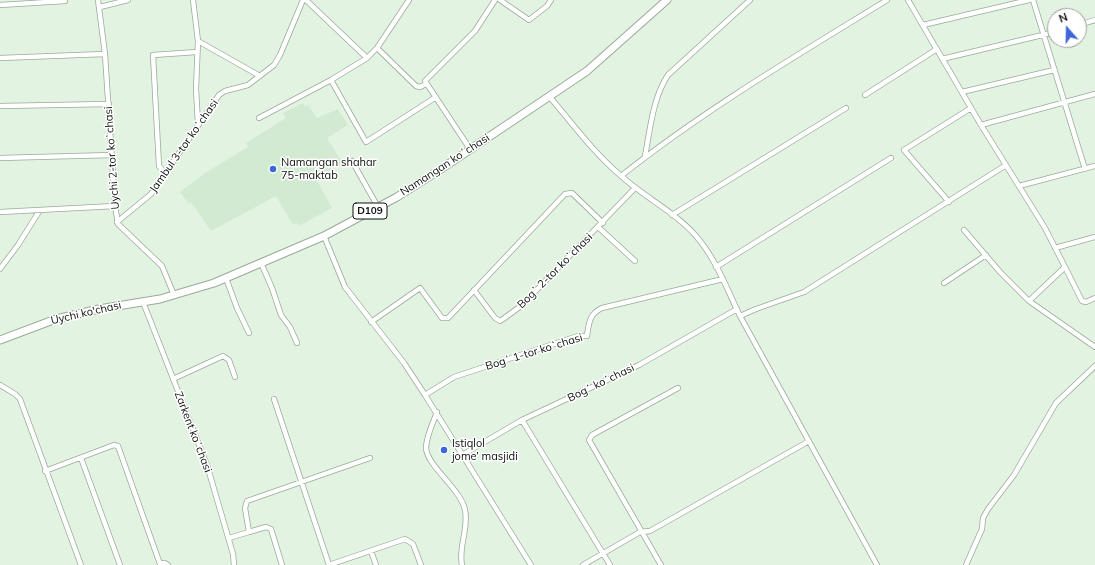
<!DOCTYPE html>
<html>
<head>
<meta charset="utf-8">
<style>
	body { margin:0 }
	#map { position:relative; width:1095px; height:565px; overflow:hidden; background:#e2f3e1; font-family:Mulish,sans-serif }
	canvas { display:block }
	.north { position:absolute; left:1047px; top:8px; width:40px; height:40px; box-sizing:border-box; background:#fff; border:1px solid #9d9f9d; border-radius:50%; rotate:340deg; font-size:11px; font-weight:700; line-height:16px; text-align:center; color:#0b100b }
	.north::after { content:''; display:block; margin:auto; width:14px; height:18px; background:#3f66d8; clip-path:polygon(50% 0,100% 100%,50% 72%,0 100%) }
</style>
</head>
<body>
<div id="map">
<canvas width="1095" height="565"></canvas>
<div class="north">N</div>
</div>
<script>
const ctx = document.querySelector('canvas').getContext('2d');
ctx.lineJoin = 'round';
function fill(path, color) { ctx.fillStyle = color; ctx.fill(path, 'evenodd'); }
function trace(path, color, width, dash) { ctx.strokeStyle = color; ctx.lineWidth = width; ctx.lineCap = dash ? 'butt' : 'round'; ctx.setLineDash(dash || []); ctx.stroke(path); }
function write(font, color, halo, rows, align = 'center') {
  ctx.font = font + ' Mulish,sans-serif'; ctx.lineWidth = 3; ctx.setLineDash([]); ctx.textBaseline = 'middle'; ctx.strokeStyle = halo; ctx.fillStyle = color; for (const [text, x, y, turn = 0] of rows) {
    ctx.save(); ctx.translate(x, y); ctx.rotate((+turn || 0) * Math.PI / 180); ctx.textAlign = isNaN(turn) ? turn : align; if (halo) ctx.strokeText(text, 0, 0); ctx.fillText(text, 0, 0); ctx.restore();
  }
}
const built = new Path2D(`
	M303,103L305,107L308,105L317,118L338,109L348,125L327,138L343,164L315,177L332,208L299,226L297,223L293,225L276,196L211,231L191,202L189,204L180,192L205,173L248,147L246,143L286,118L283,113Z`);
const street = new Path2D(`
	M98,0L105,54L115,206L118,224L162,266L174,295
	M193,0L198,41L260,76
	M306,0L367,58
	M500,0L529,20L547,6L551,0
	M908,0L981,125L1045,228L1065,267L1029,301L1095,347
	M1033,0L1085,169
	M0,5L65,1
	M100,7L128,0
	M923,25L1029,0
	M1079,25L1095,20
	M198,41L196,89L198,124
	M377,48L416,86L420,87L426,84
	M0,58L105,54
	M942,59L1055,32
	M331,80L366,142L436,97
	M962,92L1054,70
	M865,95L937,49
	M549,96C572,123 593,152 620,175C644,197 675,212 696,236C716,259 727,289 740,316L877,565
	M0,106L109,104
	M259,118L331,80L367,58L377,48L409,0
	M981,125L1095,94
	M470,149L425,81L475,31L495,0
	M645,156C650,130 653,97 668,75L750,0
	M0,158L112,155
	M352,161L378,207
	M166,175L159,166L153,55L197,52
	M621,176C704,110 796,56 887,0
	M1019,186L1095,166
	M949,202L904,150L971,108
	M0,212L115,206
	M672,215L846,108
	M117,222L151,194L219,95L225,91L248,85L274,65L280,55L303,0
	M598,227L635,261
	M964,230L1000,272L1029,301
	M324,236L345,287L404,363L425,395L531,565
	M1055,248L1095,237
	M261,263L272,288L281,315L290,327L297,343
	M716,267L891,158
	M1065,267L1082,301L1086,302L1095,298
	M0,269L18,245L40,210
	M226,278L237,308L249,333
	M944,283L986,255
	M474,290L495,318L500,321L503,319L521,306L635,188
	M143,302L207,465L233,554L234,565
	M740,316L756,309L804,292L1006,165
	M371,322L420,288L442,318H448L565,194L572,193L603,223
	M173,379L223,356L229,360L235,377
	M0,385L15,394L20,399L81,565
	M425,395L454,377L578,336H587C589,323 589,314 602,308L723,279
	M274,399L329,565
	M437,412C433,423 426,437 426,448C427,466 461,489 465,510C469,529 458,547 462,565
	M522,420L610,565
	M464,454L522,420L639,365L737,309
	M81,458L120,565
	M45,471L114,445L118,446L160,564L165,563L168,565
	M249,532L266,527L271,529L282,565
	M229,538L249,532L245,508L247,501L370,458
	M371,551L376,565
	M329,565L405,539L413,544L421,565
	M583,565L640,532L650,531L809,441
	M661,565L589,440L592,435L678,388
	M966,565L982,529L983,518L988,509L1014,475L1056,403L1095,366`);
const primary = new Path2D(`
	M0,340L56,319L99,309L160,299L214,283L324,236L397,197L441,169L587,71L667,0`);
const markers = [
	[273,169,4,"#3f66d8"],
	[444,450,4,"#3f66d8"]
];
const shields = [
	[370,211,34]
];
const shieldNames = [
	["D109",370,211]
];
const streetNames = [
	["Jambul 3-tor koʻchasi",184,146,-55],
	["Uychi 2-tor koʻchasi",112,158,-94],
	["Namangan koʻchasi",445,165,-33],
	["Bogʻ 2-tor koʻchasi",555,271,-45],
	["Uychi ko'chasi",86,313,-13],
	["Bogʻ 1-tor koʻchasi",534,352,-17],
	["Bogʻ koʻchasi",601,383,-26],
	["Zarkent koʻchasi",193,432,69]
];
const poiNames = [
	["Namangan shahar",281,163],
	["75-maktab",281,176],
	["Istiqlol",452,444],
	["jome’ masjidi",452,457]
];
fill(built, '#d3ead2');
trace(street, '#9aaa99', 6);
trace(primary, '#9aaa99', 9);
trace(street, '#fff', 4.5);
trace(primary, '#fff', 7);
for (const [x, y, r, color] of markers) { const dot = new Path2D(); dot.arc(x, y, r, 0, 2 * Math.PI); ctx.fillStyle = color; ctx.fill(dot); trace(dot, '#fff', 1.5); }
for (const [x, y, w] of shields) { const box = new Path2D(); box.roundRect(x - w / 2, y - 8, w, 16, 3); ctx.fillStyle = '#fff'; ctx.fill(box); trace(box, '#0b100b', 1); }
write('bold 10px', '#0b100b', null, shieldNames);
write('11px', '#0b100b', '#fff', streetNames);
write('11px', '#0b100b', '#fff', poiNames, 'left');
</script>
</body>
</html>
